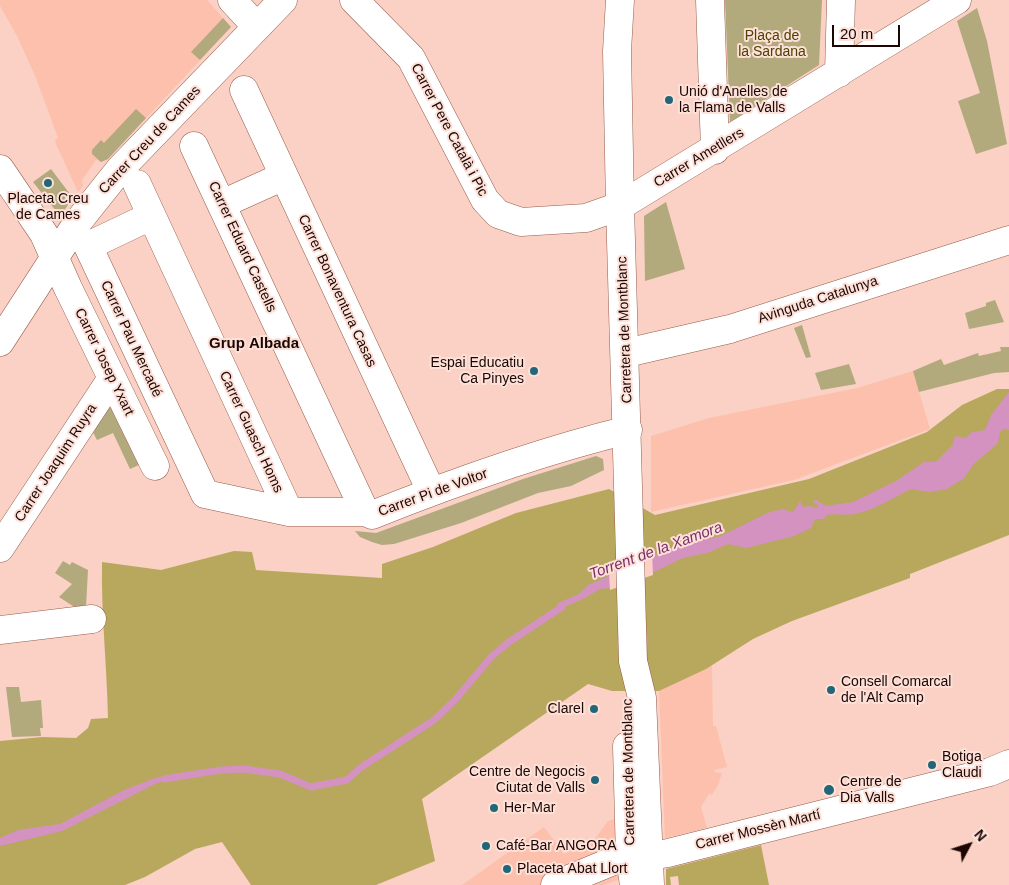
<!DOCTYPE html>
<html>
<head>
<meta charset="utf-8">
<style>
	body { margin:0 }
	#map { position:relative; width:1009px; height:885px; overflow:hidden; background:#fad1c4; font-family:Arial,sans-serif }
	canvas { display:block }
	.north { position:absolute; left:944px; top:820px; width:50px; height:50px; -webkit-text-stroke:4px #fde1d9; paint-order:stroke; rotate:50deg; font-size:14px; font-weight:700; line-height:20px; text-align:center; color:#1b0602 }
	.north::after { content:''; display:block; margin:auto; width:18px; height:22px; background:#1b0602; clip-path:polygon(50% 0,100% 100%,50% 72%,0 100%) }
	.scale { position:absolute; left:832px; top:25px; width:68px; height:22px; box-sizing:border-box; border:2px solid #1b0602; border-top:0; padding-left:6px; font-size:15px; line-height:18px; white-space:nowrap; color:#1b0602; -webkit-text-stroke:4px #fde1d9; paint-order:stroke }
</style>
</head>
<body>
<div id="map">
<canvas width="1009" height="885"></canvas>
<div class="north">N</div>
<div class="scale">20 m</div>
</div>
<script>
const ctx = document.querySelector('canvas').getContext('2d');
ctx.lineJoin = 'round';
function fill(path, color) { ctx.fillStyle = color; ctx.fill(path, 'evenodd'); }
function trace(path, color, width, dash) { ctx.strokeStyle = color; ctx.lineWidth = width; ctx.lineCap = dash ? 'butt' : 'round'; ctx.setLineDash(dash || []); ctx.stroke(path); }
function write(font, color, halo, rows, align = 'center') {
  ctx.font = font + ' Arial,sans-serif'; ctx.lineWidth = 4; ctx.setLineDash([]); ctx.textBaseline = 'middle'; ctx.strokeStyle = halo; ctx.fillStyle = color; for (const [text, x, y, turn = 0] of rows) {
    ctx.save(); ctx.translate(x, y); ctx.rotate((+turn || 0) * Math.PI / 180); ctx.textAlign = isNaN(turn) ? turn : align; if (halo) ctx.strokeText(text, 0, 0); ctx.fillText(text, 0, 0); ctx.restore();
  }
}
const built = new Path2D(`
	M0,0H207L231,27L108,159L101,162L96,160L82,180L83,186L78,192L56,144L55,140L58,138L36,78L17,36L0,6Z
	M913,371L930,429L794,480L651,512V436L709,418L857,388Z
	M712,664L713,726H716L727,767L714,770L715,772L722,773L718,785L712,795L709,794L701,807L707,828L665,838L659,691Z
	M614,819L618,880L604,885H462L544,827L564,854L594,840L608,821Z`);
const green = new Path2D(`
	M725,0H822L819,65L730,122Z
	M977,8L987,41L1007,144L976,154L958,101L980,93L957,21Z
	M223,18L231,27L200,60L191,52Z
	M136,109L146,118L108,159L101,162L92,154V150L101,140L104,143Z
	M51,169L73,198L60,216L33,182Z
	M666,202L685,269L645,281L644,216Z
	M995,300L1004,322L969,329L965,313L986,306V303Z
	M802,325L811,357L806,358L794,328Z
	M1000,347H1009V372L994,373L919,392L913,371L941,359L944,365L978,353L979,356L1001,351Z
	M849,364L856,384L821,390L815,373Z
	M110,399L141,464L130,469L113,433L97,440L91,428Z
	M596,456L603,459L604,470L571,486L538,493L461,523L394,544L382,545L372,542L360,537L355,531L376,533L523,479Z
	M63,561L70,565L72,562L88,570L86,607L76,608L59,597L72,584L55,573Z
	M6,687H19L21,702L41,700L43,728H40L41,736L12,737Z`);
const forest = new Path2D(`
	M997,389H1009V535L910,574V578L792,621L753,639L706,669L659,691H612L588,684L422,799L435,861L376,885H251L222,842L195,849L145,877L125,885H0V741L42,737L76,738L88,728L91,719L108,718C107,666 101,614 102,562L161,570L234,551L252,552L256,570L382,578V564L433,547L516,513L609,489L655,515L809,479L927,432L962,405Z
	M761,845L769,885H679L678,876L670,877L671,885H666V869Z`);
const water = new Path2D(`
	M1009,392V430L1004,429L1000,432L998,443L974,464L963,479L947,489L930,492L911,489C892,498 876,510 854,514C845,516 836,513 827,515L824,519H815L811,528L794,536L746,548L728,544L707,553L683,558L654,572L609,588L600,589L583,599L555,611L558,603L579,594L588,585L675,547L721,536L767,513L782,509L793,512L800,501L803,507L810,506L817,508L818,505L812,501L817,500L825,506L853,502L896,481L924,462H936L953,445L955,436L965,438L972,432L985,430L991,415Z
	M158,777L173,778L155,784L62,831L0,846V838L18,830L60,824L124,790Z`);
const pier = new Path2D(`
	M652,553L653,575L610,590L609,573Z`);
const stream = new Path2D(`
	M164,779L221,770L244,769L280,774L311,787L347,780L360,768L434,720L455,700L492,656L509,642L562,607`);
const minor = new Path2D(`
	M232,0L257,27
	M354,0L411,58L485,200L498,214L521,222L586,218L620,206L957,0
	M710,0L715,150
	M839,73L841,0
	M244,90L431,491
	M194,146L365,512
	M0,169L44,234L68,288L155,466
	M137,184L289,512
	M222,204L284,176
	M151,216L88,246L205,494L289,512H365L372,515C455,482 541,451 628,430
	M0,342L77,223L120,169L283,0
	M626,353L730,329L1009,240
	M0,548L112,378
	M0,630L92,619
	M650,856L668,853L990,772L1009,764
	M555,885L618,859L630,858`);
const major = new Path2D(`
	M620,0L617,51L620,206L633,661L642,698L650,885
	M627,746L630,858L634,885`);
const markers = [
	[669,100,5,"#226678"],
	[48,183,5,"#226678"],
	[534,371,5,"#226678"],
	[831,690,5,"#226678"],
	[594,709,5,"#226678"],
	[932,765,5,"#226678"],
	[595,780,5,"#226678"],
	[829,790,6,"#226678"],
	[494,808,5,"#226678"],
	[486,846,5,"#226678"],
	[507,869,5,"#226678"]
];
const parkNames = [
	["Plaça de",772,36],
	["la Sardana",772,52]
];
const poiNames = [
	["Unió d'Anelles de",679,92],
	["la Flama de Valls",679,108],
	["Placeta Creu",48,199,"center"],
	["de Cames",48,215,"center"],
	["Espai Educatiu",524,363,"right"],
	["Ca Pinyes",524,379,"right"],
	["Consell Comarcal",841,682],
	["de l'Alt Camp",841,698],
	["Clarel",584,709,"right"],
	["Botiga",942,757],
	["Claudi",942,773],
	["Centre de Negocis",585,772,"right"],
	["Ciutat de Valls",585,788,"right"],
	["Centre de",840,782],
	["Dia Valls",840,798],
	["Her-Mar",504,808],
	["Café-Bar ANGORA",496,846],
	["Placeta Abat Llort",517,869]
];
const streetNames = [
	["Carrer Pere Català i Pic",449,130,62],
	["Carrer Creu de Cames",150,140,-47],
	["Carrer Ametllers",699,158,-31],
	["Carrer Eduard Castells",242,247,65],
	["Carrer Bonaventura Casas",337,291,65],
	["Avinguda Catalunya",818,300,-18],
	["Carretera de Montblanc",625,330,-92],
	["Carrer Pau Mercadé",131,339,65],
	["Carrer Josep Yxart",104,362,64],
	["Carrer Guasch Homs",251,432,65],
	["Carrer Joaquim Ruyra",56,463,-57],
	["Carrer Pi de Voltor",433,493,-20],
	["Carretera de Montblanc",629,772,-91],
	["Carrer Mossèn Martí",758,830,-14]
];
const neighbourhoodNames = [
	["Grup Albada",254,344]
];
const waterNames = [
	["Torrent de la Xamora",656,551,-20]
];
fill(built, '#fcc0ad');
fill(green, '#b2a97d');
fill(forest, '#b8a85d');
fill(water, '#d392bf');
fill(pier, '#fad1c4');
trace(stream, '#d392bf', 7);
trace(minor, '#965b49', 29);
trace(major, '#965b49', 29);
trace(minor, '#fff', 28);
trace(major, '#fff', 28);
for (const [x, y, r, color] of markers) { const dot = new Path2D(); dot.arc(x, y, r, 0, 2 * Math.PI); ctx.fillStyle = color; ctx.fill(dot); trace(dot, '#fde1d9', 2); }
write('14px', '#4c4101', '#fde1d9', parkNames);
write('14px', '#1b0602', '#fde1d9', poiNames, 'left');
write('14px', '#1b0602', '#fde1d9', streetNames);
write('bold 15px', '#1b0602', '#fde1d9', neighbourhoodNames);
write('italic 15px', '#7a2e68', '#fde1d9', waterNames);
</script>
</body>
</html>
